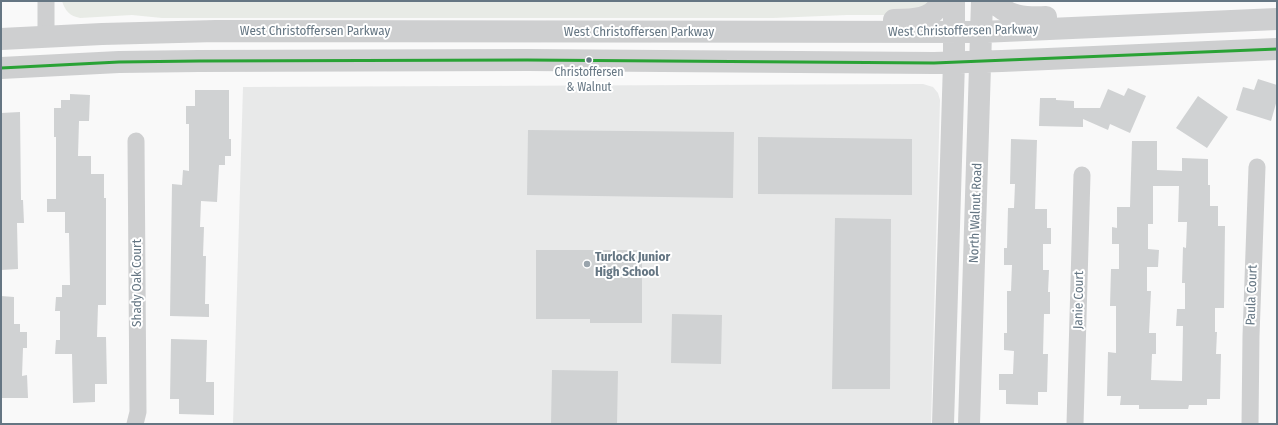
<!DOCTYPE html>
<html>
<head>
<meta charset="utf-8">
<style>
	body { margin:0 }
	#map { position:relative; width:1278px; height:425px; overflow:hidden; background:#f9f9f9; font-family:"Fira Sans Condensed",sans-serif }
	canvas { display:block }
	.frame { position:absolute; inset:0; border:2px solid #657683; pointer-events:none }
</style>
</head>
<body>
<div id="map">
<canvas width="1278" height="425"></canvas>
<div class="frame"></div>
</div>
<script>
const ctx = document.querySelector('canvas').getContext('2d');
ctx.lineJoin = 'round';
function fill(path, color) { ctx.fillStyle = color; ctx.fill(path, 'evenodd'); }
function trace(path, color, width, dash) { ctx.strokeStyle = color; ctx.lineWidth = width; ctx.lineCap = dash ? 'butt' : 'round'; ctx.setLineDash(dash || []); ctx.stroke(path); }
function write(font, color, halo, rows, align = 'center') {
  ctx.font = font + ' "Fira Sans Condensed",sans-serif'; ctx.lineWidth = 4; ctx.setLineDash([]); ctx.textBaseline = 'middle'; ctx.strokeStyle = halo; ctx.fillStyle = color; for (const [text, x, y, turn = 0] of rows) {
    ctx.save(); ctx.translate(x, y); ctx.rotate((+turn || 0) * Math.PI / 180); ctx.textAlign = isNaN(turn) ? turn : align; if (halo) ctx.strokeText(text, 0, 0); ctx.fillText(text, 0, 0); ctx.restore();
  }
}
const built = new Path2D(`
	M923,84L933,87L938,93L940,100L931,424H233L243,87Z`);
const green = new Path2D(`
	M62,1H936L910,15H847L773,18H162L132,15L80,18C70,16 65,11 62,1Z`);
const building = new Path2D(`
	M1258,79L1277,85V100L1271,121L1236,110L1243,87L1254,90Z
	M1128,88L1146,96L1130,133L1110,124L1108,130L1083,119V127L1039,126L1040,98H1056V100L1074,101V108H1100L1108,89L1124,96Z
	M195,90H229V139H231V156H225V165H219L217,202L201,201L200,227H204L203,256H206L205,304H209V317L170,316L172,184L182,185L183,170L189,171V124H186V106H195Z
	M70,94L90,95L89,121H79L78,156H91V174H104V198H106V305H98L97,337H106L107,384H95V402L73,403L72,354H55L56,340H60V311H55L56,297H62V285H70L69,233H65V212H47V199H56V137H54V108H61V100H70Z
	M1198,96L1228,117L1207,148L1176,128Z
	M20,112L21,200H23L24,223H17L18,269L1,270V113Z
	M528,130L734,132L733,198L527,195Z
	M758,137L912,139V195L758,194Z
	M1011,139L1037,140L1035,209H1047V228H1051V244H1043V270H1049L1048,292H1050V314H1044L1043,354H1048L1047,392H1038V405L1006,404V390H999V374H1013L1014,351L1004,350V333H1007V291H1011L1012,265H1004V248H1007L1008,208H1014L1015,184H1010Z
	M1132,141H1157V170L1182,171V158L1208,159V185H1210V206H1218V226H1225L1224,308H1215V332H1217L1216,354H1221L1220,399H1207V405H1189L1188,409H1139V405H1120L1121,396H1107L1108,352L1116,353V306H1110L1111,269H1119V244H1112V227L1117,228V207H1130ZM1153,186H1179L1178,222H1187L1186,248L1183,247L1182,283H1185V309H1177L1176,326H1183L1182,381L1151,380L1152,354H1156V333H1149L1151,291H1147V267H1158L1159,250L1148,249V224H1153Z
	M835,218L891,219L890,389H832Z
	M536,250H642V323H590V319H536Z
	M1,296L14,297V324H20V332H27V348H23L22,376L27,375L28,398H1Z
	M672,314L722,315L721,364L671,363Z
	M171,339L207,340L206,382H214V415L179,414V399H170Z
	M552,370L618,371L617,424H551Z`);
const minor = new Path2D(`
	M46,1V37
	M135,424L138,412L136,141
	M1075,424L1082,175
	M1250,424L1251,336L1257,167`);
const tertiary = new Path2D(`
	M993,1C1007,17 1026,18 1046,17
	M894,20C912,20 934,20 941,1
	M1,39L102,34L216,31L981,32L1277,19
	M1,68L119,62L199,61L527,60L934,63L1002,61L1277,49
	M943,424L954,62V1
	M969,424L982,1`);
const bus1 = new Path2D(`
	M1,68L119,62L199,61L527,60L934,63L1277,49`);
const markers = [
	[589,60,3.5,"#657683"],
	[587,264,4,"#99a4ac"]
];
const busNames = [
	["Christoffersen",589,73],
	["& Walnut",589,88]
];
const streetNames = [
	["West Christoffersen Parkway",315,31],
	["West Christoffersen Parkway",963,31,-1],
	["West Christoffersen Parkway",639,32],
	["North Walnut Road",976,213,-88],
	["Shady Oak Court",137,283,-90],
	["Paula Court",1252,295,-88],
	["Janie Court",1079,300,-89]
];
const poiNames = [
	["Turlock Junior",595,257],
	["High School",595,272]
];
fill(built, '#e8e9e9');
fill(green, '#e8ebe6');
fill(building, '#d0d2d3');
trace(minor, '#cecfd0', 17);
trace(tertiary, '#cecfd0', 22);
trace(bus1, '#29a235', 3);
for (const [x, y, r, color] of markers) { const dot = new Path2D(); dot.arc(x, y, r, 0, 2 * Math.PI); ctx.fillStyle = color; ctx.fill(dot); trace(dot, '#fff', 1.5); }
write('12px', '#657683', '#fff', busNames);
write('13px', '#657683', '#fff', streetNames);
write('bold 13px', '#657683', '#fff', poiNames, 'left');
</script>
</body>
</html>
